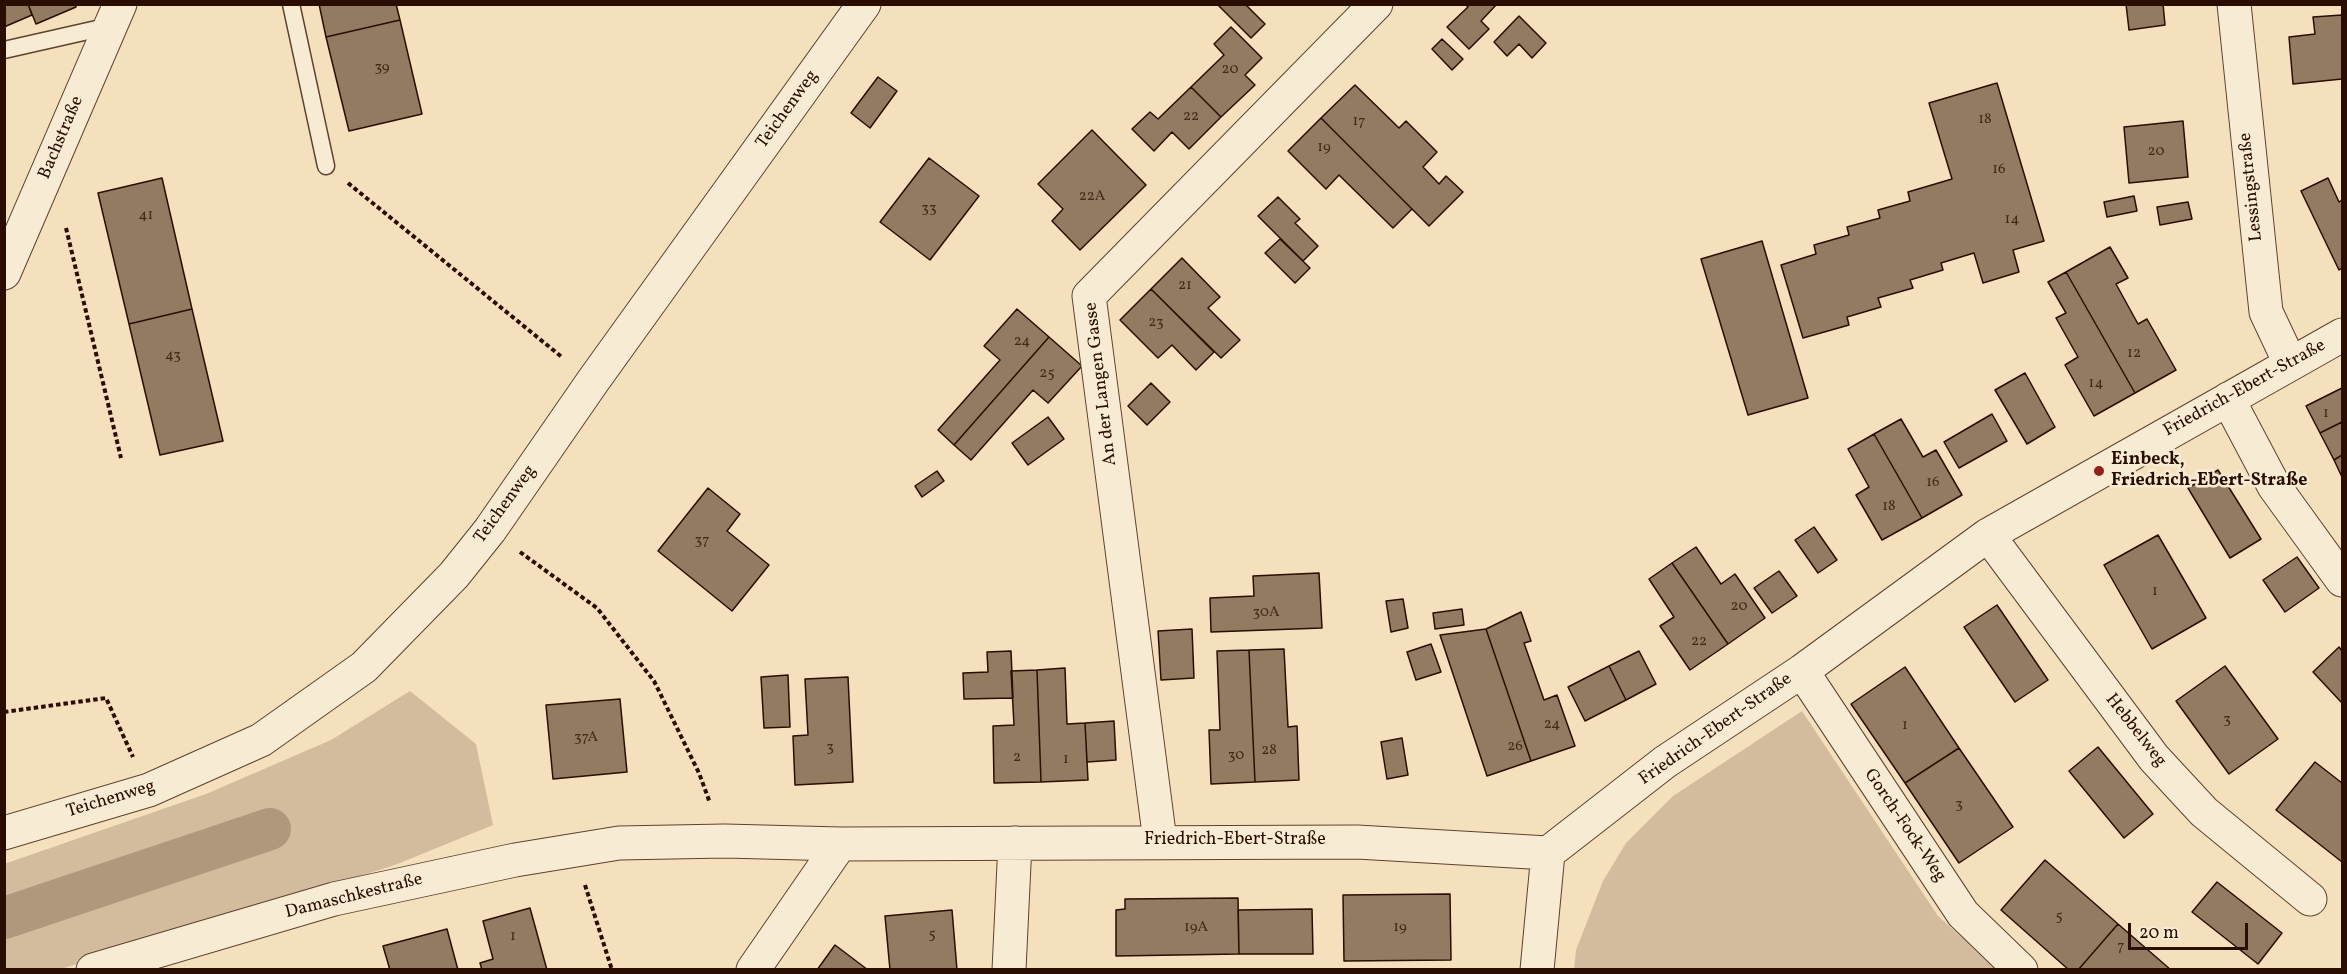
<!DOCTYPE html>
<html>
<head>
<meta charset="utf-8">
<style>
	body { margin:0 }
	#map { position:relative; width:2347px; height:974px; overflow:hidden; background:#f5e0bd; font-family:Vollkorn,serif }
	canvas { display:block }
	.frame { position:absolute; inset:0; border:6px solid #290d00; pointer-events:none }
	.scale { position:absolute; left:2128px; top:923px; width:120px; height:27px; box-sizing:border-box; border:3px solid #290d00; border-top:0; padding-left:8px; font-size:18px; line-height:21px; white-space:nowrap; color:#290d00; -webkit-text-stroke:4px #f8ebd4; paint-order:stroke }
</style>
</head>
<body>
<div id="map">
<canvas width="2347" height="974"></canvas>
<div class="frame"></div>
<div class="scale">20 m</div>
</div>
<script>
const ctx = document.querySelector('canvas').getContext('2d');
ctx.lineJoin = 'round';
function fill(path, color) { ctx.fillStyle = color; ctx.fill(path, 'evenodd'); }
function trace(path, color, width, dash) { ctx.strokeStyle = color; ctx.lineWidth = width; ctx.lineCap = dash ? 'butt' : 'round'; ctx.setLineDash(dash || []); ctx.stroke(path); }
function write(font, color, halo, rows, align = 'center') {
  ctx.font = font + ' Vollkorn,serif'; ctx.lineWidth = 5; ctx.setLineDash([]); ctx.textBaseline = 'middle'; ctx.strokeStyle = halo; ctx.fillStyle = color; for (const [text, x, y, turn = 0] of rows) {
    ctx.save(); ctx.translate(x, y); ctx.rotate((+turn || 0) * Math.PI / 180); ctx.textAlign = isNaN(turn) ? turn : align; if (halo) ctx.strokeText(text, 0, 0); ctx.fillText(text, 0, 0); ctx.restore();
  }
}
const green = new Path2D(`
	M410,691L476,744L493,825L395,865L61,969H5L4,864L206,794L331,740Z
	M1802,711L1938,916L1997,969L1574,970L1576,950L1603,881L1626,843L1673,796Z`);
const canal = new Path2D(`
	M4,918L270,829`);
const building = new Path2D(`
	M4,4H28L32,15L4,27Z
	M28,4H75L76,7L36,24Z
	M319,4H396L400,20L326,37Z
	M1217,4H1245L1265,24L1251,38Z
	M1465,4H1497L1481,21L1489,29L1469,49L1447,27L1468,7Z
	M2126,4H2163L2165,25L2129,30Z
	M2342,15V79L2293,84L2289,37L2315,34L2313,17Z
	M1519,16L1546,43L1532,58L1519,44L1507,56L1494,42Z
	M400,20L422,114L349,131L326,37Z
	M1231,27L1262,58L1245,75L1255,85L1221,117L1191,87L1224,55L1214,44Z
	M1442,39L1463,59L1452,70L1432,49Z
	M878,77L897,91L870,128L851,113Z
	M1997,83L2044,241L2013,250L2019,272L1983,283L1974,253L1941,263L1943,270L1910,280L1913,288L1878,298L1881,307L1847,317L1849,325L1803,338L1781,265L1816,254L1814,245L1849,235L1847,227L1880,218L1878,210L1910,201L1908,192L1952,179L1929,103Z
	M1355,85L1399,128L1406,121L1437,152L1423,167L1439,184L1446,176L1463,192L1429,226L1321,118Z
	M1191,87L1221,117L1189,149L1172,132L1154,151L1132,129L1150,112L1158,119Z
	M1321,118L1412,209L1393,228L1339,175L1326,189L1288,151Z
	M2183,121L2188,177L2129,183L2124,127Z
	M1092,130L1146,185L1080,250L1052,221L1063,209L1038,184Z
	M929,158L979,196L930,260L880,222Z
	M162,178L192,309L129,324L98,193Z
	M2328,178L2339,202L2342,200V268L2339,270L2301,191Z
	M2134,196L2137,211L2107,217L2104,202Z
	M1278,197L1300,219L1295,223L1318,246L1303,261L1258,216Z
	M2188,202L2192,219L2160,225L2157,207Z
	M1280,239L1310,268L1295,283L1265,253Z
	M1762,241L1808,398L1748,415L1701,259Z
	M2110,247L2128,278L2116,284L2138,324L2147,319L2176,370L2135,393L2066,272Z
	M1182,258L1220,297L1208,308L1240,340L1221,358L1151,289Z
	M2066,272L2135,393L2094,416L2065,365L2078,357L2056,318L2066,313L2048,282Z
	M1151,289L1214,352L1196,370L1172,345L1158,358L1120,320Z
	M192,309L223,441L160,455L129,324Z
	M1017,309L1049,337L954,445L938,430L1000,360L984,346Z
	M1049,337L1082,366L1048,403L1033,390L971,460L954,445Z
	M2025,373L2055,427L2027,444L1995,390Z
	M1151,383L1170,402L1147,425L1128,406Z
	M2342,388V422L2320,433L2306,406Z
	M1992,414L2007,441L1959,468L1944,442Z
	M1048,417L1064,439L1028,465L1012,443Z
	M1901,419L1923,457L1936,450L1962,495L1922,518L1874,434Z
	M2342,422V455L2334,460L2320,433Z
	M1874,434L1922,518L1882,540L1856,495L1869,487L1848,449Z
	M2342,455V477L2334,460Z
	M2218,470L2261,539L2230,558L2188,488Z
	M937,471L944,481L922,497L915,486Z
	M708,488L740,514L727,531L769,565L732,611L658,551Z
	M1814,527L1837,560L1818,573L1795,540Z
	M2158,535L2206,618L2152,649L2104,565Z
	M1696,547L1721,584L1735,574L1765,618L1728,644L1672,563Z
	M2297,557L2319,588L2285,612L2263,580Z
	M1672,563L1728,644L1690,670L1660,626L1674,617L1649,579Z
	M1779,571L1797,596L1772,613L1754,588Z
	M1319,573L1322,628L1211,632L1210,598L1254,596L1253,576Z
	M1403,599L1408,628L1391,632L1386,601Z
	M1997,605L2048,680L2015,702L1964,627Z
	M1462,609L1464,625L1435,629L1433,613Z
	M1521,612L1531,641L1524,643L1544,700L1557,695L1575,746L1531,761L1486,629Z
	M1192,629L1194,678L1161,680L1158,631Z
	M1486,629L1531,761L1487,776L1440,635Z
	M1431,644L1441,672L1416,680L1407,652Z
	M2339,647L2342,651V703L2313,672Z
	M1284,649L1288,727L1297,726L1299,780L1255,782L1249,650Z
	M1249,650L1255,782L1211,784L1209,730H1220L1217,651Z
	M1011,651L1013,698L964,699L963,673L988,672L987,652Z
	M1639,651L1656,684L1626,700L1609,666Z
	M1609,666L1626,700L1585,721L1568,687Z
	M2225,666L2278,739L2229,774L2176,701Z
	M1905,667L1959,748L1905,783L1851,704Z
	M1065,668L1067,724L1085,723L1088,780L1041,782L1037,670Z
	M1037,670L1041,782L994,783L993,726L1014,725L1011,671Z
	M788,675L790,727L764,728L761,677Z
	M848,677L853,782L795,785L793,736L808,735L805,679Z
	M620,699L627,772L553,779L546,705Z
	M1114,721L1116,760L1087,762L1085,723Z
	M1402,738L1408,775L1387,779L1381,742Z
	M2098,747L2153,814L2124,838L2069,771Z
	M1959,748L2013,827L1959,863L1905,783Z
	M2315,762L2342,783V862L2276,810Z
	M2045,860L2118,924L2078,970H2069L2001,910Z
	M2217,882L2282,933L2258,964L2192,912Z
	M1450,894L1451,960L1344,961L1343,895Z
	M1238,898L1239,954L1116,956V910L1125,909V899Z
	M530,908L547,970H482L480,963L493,959L483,921Z
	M1312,909L1313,954H1239L1238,910Z
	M952,910L957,970H890L885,916Z
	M2118,924L2171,970H2078Z
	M447,929L458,970H390L383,946Z
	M835,945L868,970H817Z`);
const path = new Path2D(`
	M348,183L563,358
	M66,228L121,458
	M520,552L597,608L654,681L699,773L710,803
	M4,712L106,698L133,757
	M585,885L612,970`);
const service = new Path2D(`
	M291,4L326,166
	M4,50L110,26`);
const minor = new Path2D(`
	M2234,4L2266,312L2290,363
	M4,273L120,4
	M2228,399L2274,486L2342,580
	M1988,535L2154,758L2204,812L2310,899
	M1802,671L1963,914L2021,970
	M4,833L149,790L261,740L364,667L454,575L490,530L593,381L864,4
	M1160,841L1089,296L1376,4
	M93,970L334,899L515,860L619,843L725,841L840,844
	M753,970L840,844L1357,842L1548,853L1665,762L1802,671L1988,535L2342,335
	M1009,970L1015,843
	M1537,970L1548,853`);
const markers = [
	[2099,471,6,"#8f2418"]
];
const numberNames = [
	["39",382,68],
	["20",1230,70],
	["22",1191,117],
	["18",1985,120],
	["17",1359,122],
	["19",1324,148],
	["20",2156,152],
	["16",1999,170],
	["22A",1092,197],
	["33",929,209],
	["41",146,216],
	["14",2012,220],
	["21",1185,286],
	["23",1156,323],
	["24",1022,342],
	["12",2134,354],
	["43",173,356],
	["25",1047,374],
	["14",2096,384],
	["1",2326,414],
	["16",1933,483],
	["18",1889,507],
	["37",702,541],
	["1",2155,592],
	["20",1739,607],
	["30A",1266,613],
	["22",1699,642],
	["3",2227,720],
	["24",1552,725],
	["1",1905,726],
	["37A",586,738],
	["26",1515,747],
	["3",830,748],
	["28",1269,751],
	["30",1236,756],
	["2",1017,758],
	["1",1066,760],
	["3",1959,805],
	["5",2059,917],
	["19A",1196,928],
	["19",1400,928],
	["5",932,935],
	["1",513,937],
	["7",2121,947]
];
const streetNames = [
	["Teichenweg",788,110,-54],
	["Bachstraße",62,138,-67],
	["Lessingstraße",2252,187,-96],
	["An der Langen Gasse",1102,384,-97],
	["Friedrich-Ebert-Straße",2245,389,-29],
	["Teichenweg",506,505,-54],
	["Friedrich-Ebert-Straße",1716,730,-35],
	["Hebbelweg",2135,731,52],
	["Teichenweg",111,800,-17],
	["Gorch-Fock-Weg",1904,826,56],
	["Friedrich-Ebert-Straße",1235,841],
	["Damaschkestraße",354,897,-14]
];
const poiNames = [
	["Einbeck,",2111,461],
	["Friedrich-Ebert-Straße",2111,482]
];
fill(green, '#d2bc9d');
trace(canal, '#b0987d', 42);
fill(building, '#937b62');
trace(building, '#290d00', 1.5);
trace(service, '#5c422f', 19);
trace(minor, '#5c422f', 35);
trace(path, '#290d00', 4, [4.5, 3]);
trace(service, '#f8ebd4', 16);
trace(minor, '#f8ebd4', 33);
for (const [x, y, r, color] of markers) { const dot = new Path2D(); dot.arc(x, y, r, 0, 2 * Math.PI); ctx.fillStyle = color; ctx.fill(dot); trace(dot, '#f8ebd4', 2); }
write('15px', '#442818', null, numberNames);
write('18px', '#290d00', '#f8ebd4', streetNames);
write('bold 18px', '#290d00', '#f8ebd4', poiNames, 'left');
</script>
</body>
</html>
